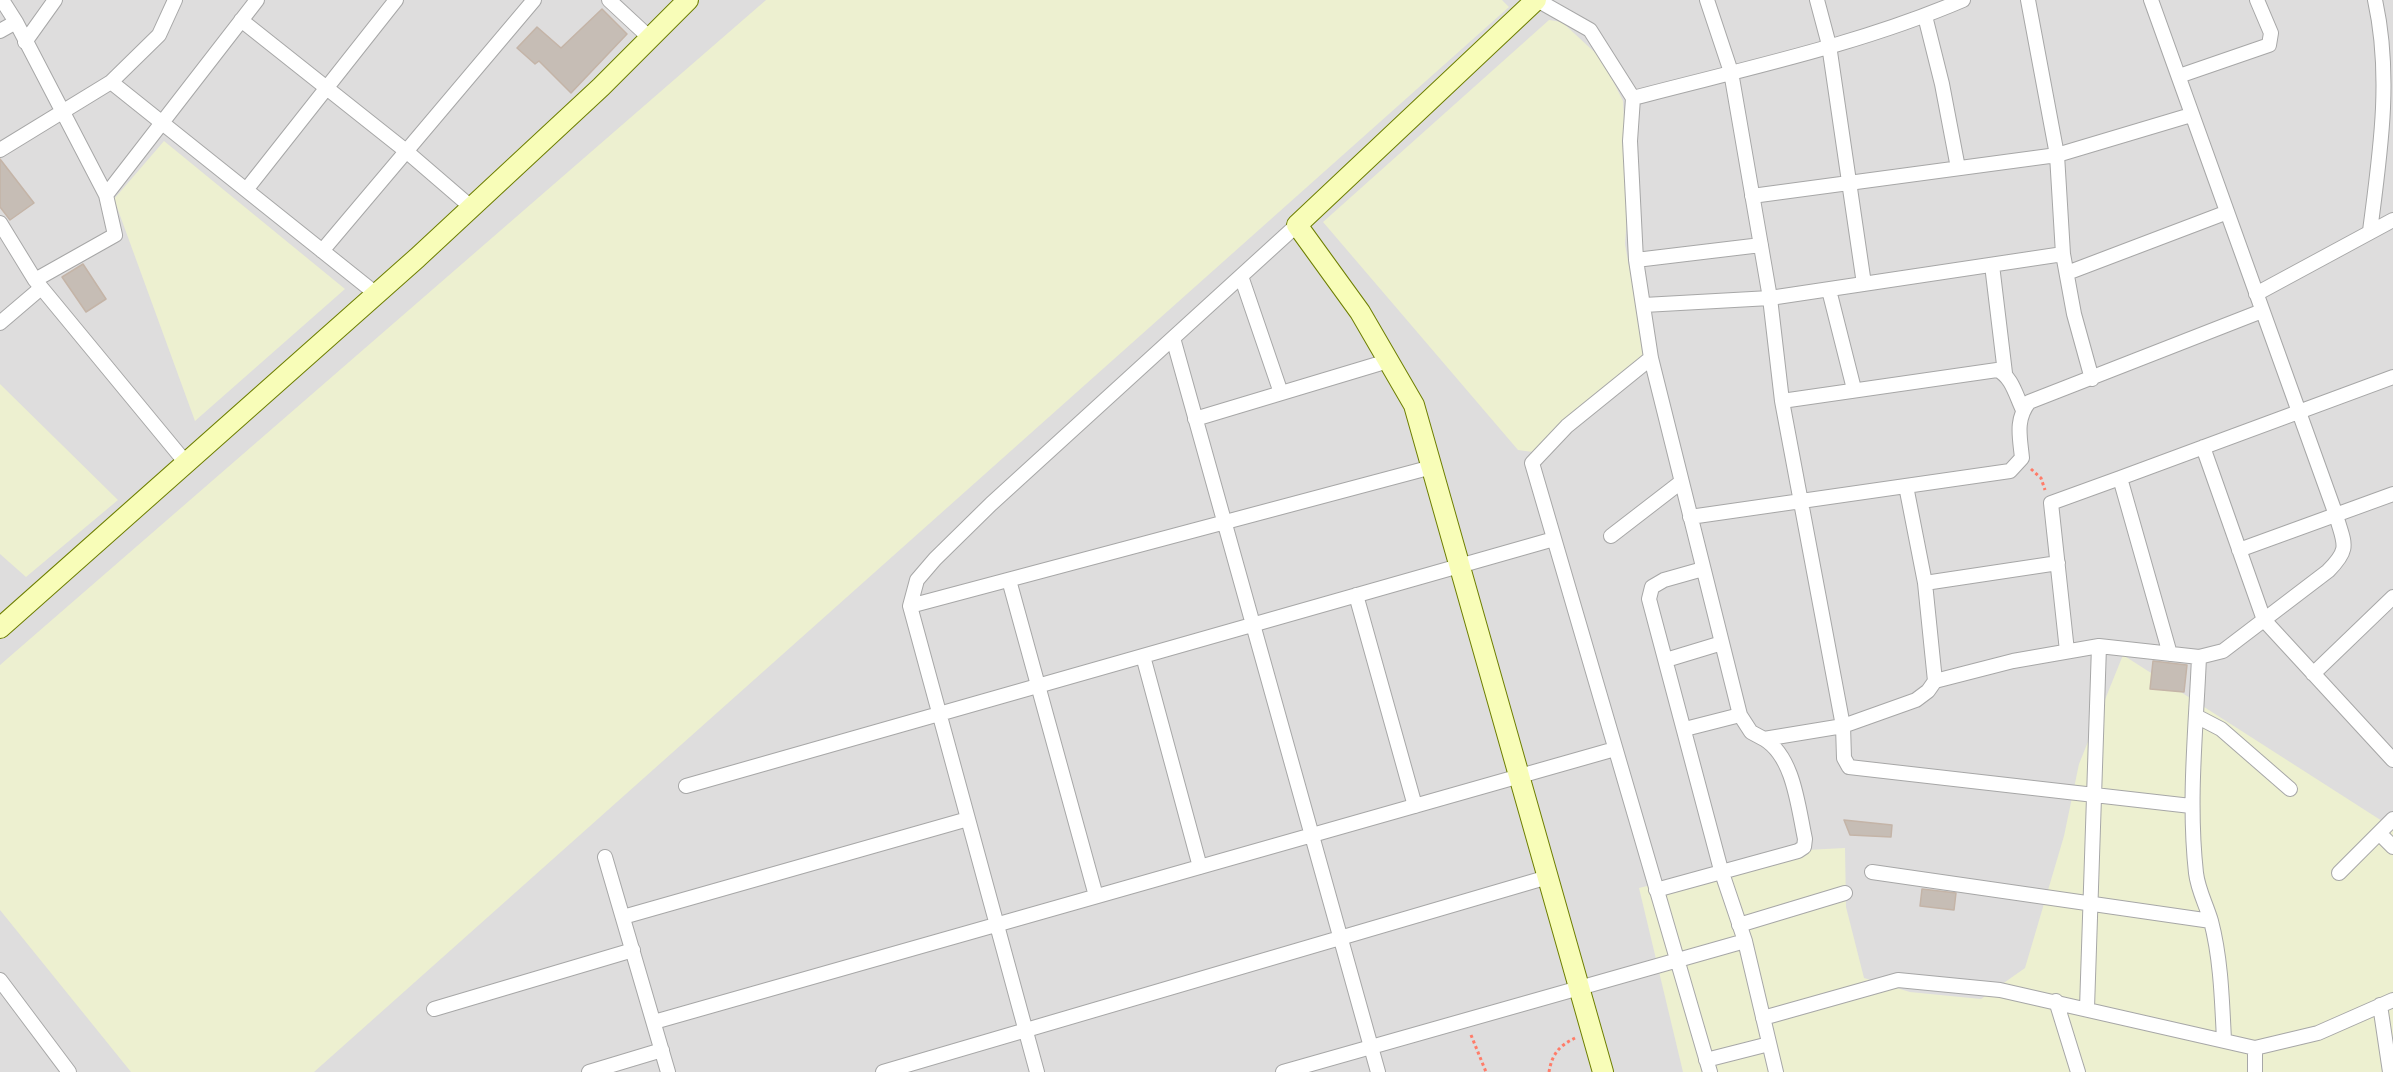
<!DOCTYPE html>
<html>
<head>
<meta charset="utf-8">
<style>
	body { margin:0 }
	canvas { display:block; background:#f1eee6 }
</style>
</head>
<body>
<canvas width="2393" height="1072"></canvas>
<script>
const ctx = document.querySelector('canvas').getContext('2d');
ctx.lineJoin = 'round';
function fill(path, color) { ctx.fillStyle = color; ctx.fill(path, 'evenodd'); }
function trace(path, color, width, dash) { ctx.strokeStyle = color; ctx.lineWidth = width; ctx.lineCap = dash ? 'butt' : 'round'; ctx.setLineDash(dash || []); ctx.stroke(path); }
const residential = new Path2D(`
	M0,0H2393V1072H0Z`);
const farmland = new Path2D(`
	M766,0H1502L1509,7L314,1072H131L0,910V665Z
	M1549,20L1562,22L1602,59L1623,101L1628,204L1625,244L1645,353L1533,452L1518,450L1323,222Z
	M164,141L345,289L195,421L114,199Z
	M0,384L118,500L26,577L0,554Z
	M2123,655L2393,828V1072H1683L1639,888L1787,851L1845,848L1846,907L1864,978L1910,992L1981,999L2025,968L2064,836L2079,764Z`);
const building = new Path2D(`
	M602,9L627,34L571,93L539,61L535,64L517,48L537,27L561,48Z
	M0,159L34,203L10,220L0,207Z
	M83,264L106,299L86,312L62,277Z
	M2153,661L2187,665L2184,692L2150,689Z
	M1844,820L1892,825L1891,837L1850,835Z
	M1922,889L1956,893L1954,910L1920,906Z`);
const path = new Path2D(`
	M2031,469L2041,478L2045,490
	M1471,1035L1486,1072
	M1549,1072C1552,1054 1559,1046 1575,1038`);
const street = new Path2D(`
	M2,0L16,22L106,195L115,235L35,280
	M609,0L651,39
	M1537,0L1590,30L1633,98L1630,141L1636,260L1651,358L1740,715L1751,732L1764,739L1843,726L1916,700L1928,691L1935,681L2013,661L2099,646L2199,657L2223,651L2328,571C2351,548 2344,544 2336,515L2151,0
	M1707,0L1731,72L1770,298L1782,401L1843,726L1844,758L1849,767L2191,806
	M1817,0L1829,45L1864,284
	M2028,0L2057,155L2063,254L2074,314L2092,379
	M1925,16L1942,84L1958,168
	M241,20L406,151L471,207
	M0,31L16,22
	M25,42L55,0
	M2179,76L2269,45L2271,33L2257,0
	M111,82L375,293
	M1633,98C1743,69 1858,45 1963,0
	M0,150L111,82L159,35L175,0
	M246,190L396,0
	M106,195L257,0
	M1752,196L2057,155L2191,115
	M0,223L35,280L186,463
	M2370,231C2380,154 2392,77 2375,0
	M322,251L534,0
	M1636,260L1761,245
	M1992,265L2005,373
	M2067,273L2225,213
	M1241,276L1281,393
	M1829,290L1854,389
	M2256,294L2393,220
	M1644,305L1770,298L2063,254
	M0,323L41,288
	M1173,338L1378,1072
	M1651,358L1567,426L1532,463L1710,1072
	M1782,401L1997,370C2012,376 2016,396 2023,410
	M1195,419L1388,361
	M2203,447L2264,620L2393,760
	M2120,478L2393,377
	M1906,486L1925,583L1935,681
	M1690,517L2010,471L2022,458C2020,437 2015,420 2029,402L2262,311
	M1611,536L1681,482
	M2239,550L2393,494
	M1703,569L1664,580L1652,587L1649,599L1721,870L1745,941L1776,1072
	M1009,580L1096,896
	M1925,583L2058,563
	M1356,595L1415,806
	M910,606L1432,467
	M2067,651L2051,503L2120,478L2170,654
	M1143,656L1200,867
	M2199,657C2196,729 2188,801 2196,873C2198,890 2206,904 2211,921C2221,959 2222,1001 2224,1040
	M1666,660L1722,643
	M2313,674L2393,597
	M2196,716L2221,729L2290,789
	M1685,729L1740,715
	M686,786L1554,539
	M2379,833L2393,847
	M605,857L668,1072
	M1872,872L2211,921
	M2339,873L2393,819
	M1656,890L1798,851L1804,847L1805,839C1798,807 1794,757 1764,739
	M623,917L968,819
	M1739,925L1845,893
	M0,980L69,1072
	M2056,1001L2078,1072
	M2380,1005L2390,1072
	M2087,1008L2099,646
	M434,1009L633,950
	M1763,1018L1898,980L2000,990L2255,1048L2318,1033L2393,1000
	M654,1022L1615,749
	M2255,1048V1072
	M1706,1060L1769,1044
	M589,1072L662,1050
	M883,1072L1548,877
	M1037,1072L910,606L917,580L935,559L991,504L1297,225
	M1283,1072L1745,941`);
const secondary = new Path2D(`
	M1536,0L1297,225L1360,312L1414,405L1603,1072
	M0,628L417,258L601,87L688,0`);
fill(residential, '#dedddd');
fill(farmland, '#edf0d0');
fill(building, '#c6bdb5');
trace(building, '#c4b4a7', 1.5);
trace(street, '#a7a7a7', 16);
trace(secondary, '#6d7e00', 22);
trace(path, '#ff7c69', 3, [3, 3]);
trace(street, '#fff', 14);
trace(secondary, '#f8fdb8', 20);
</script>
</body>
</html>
